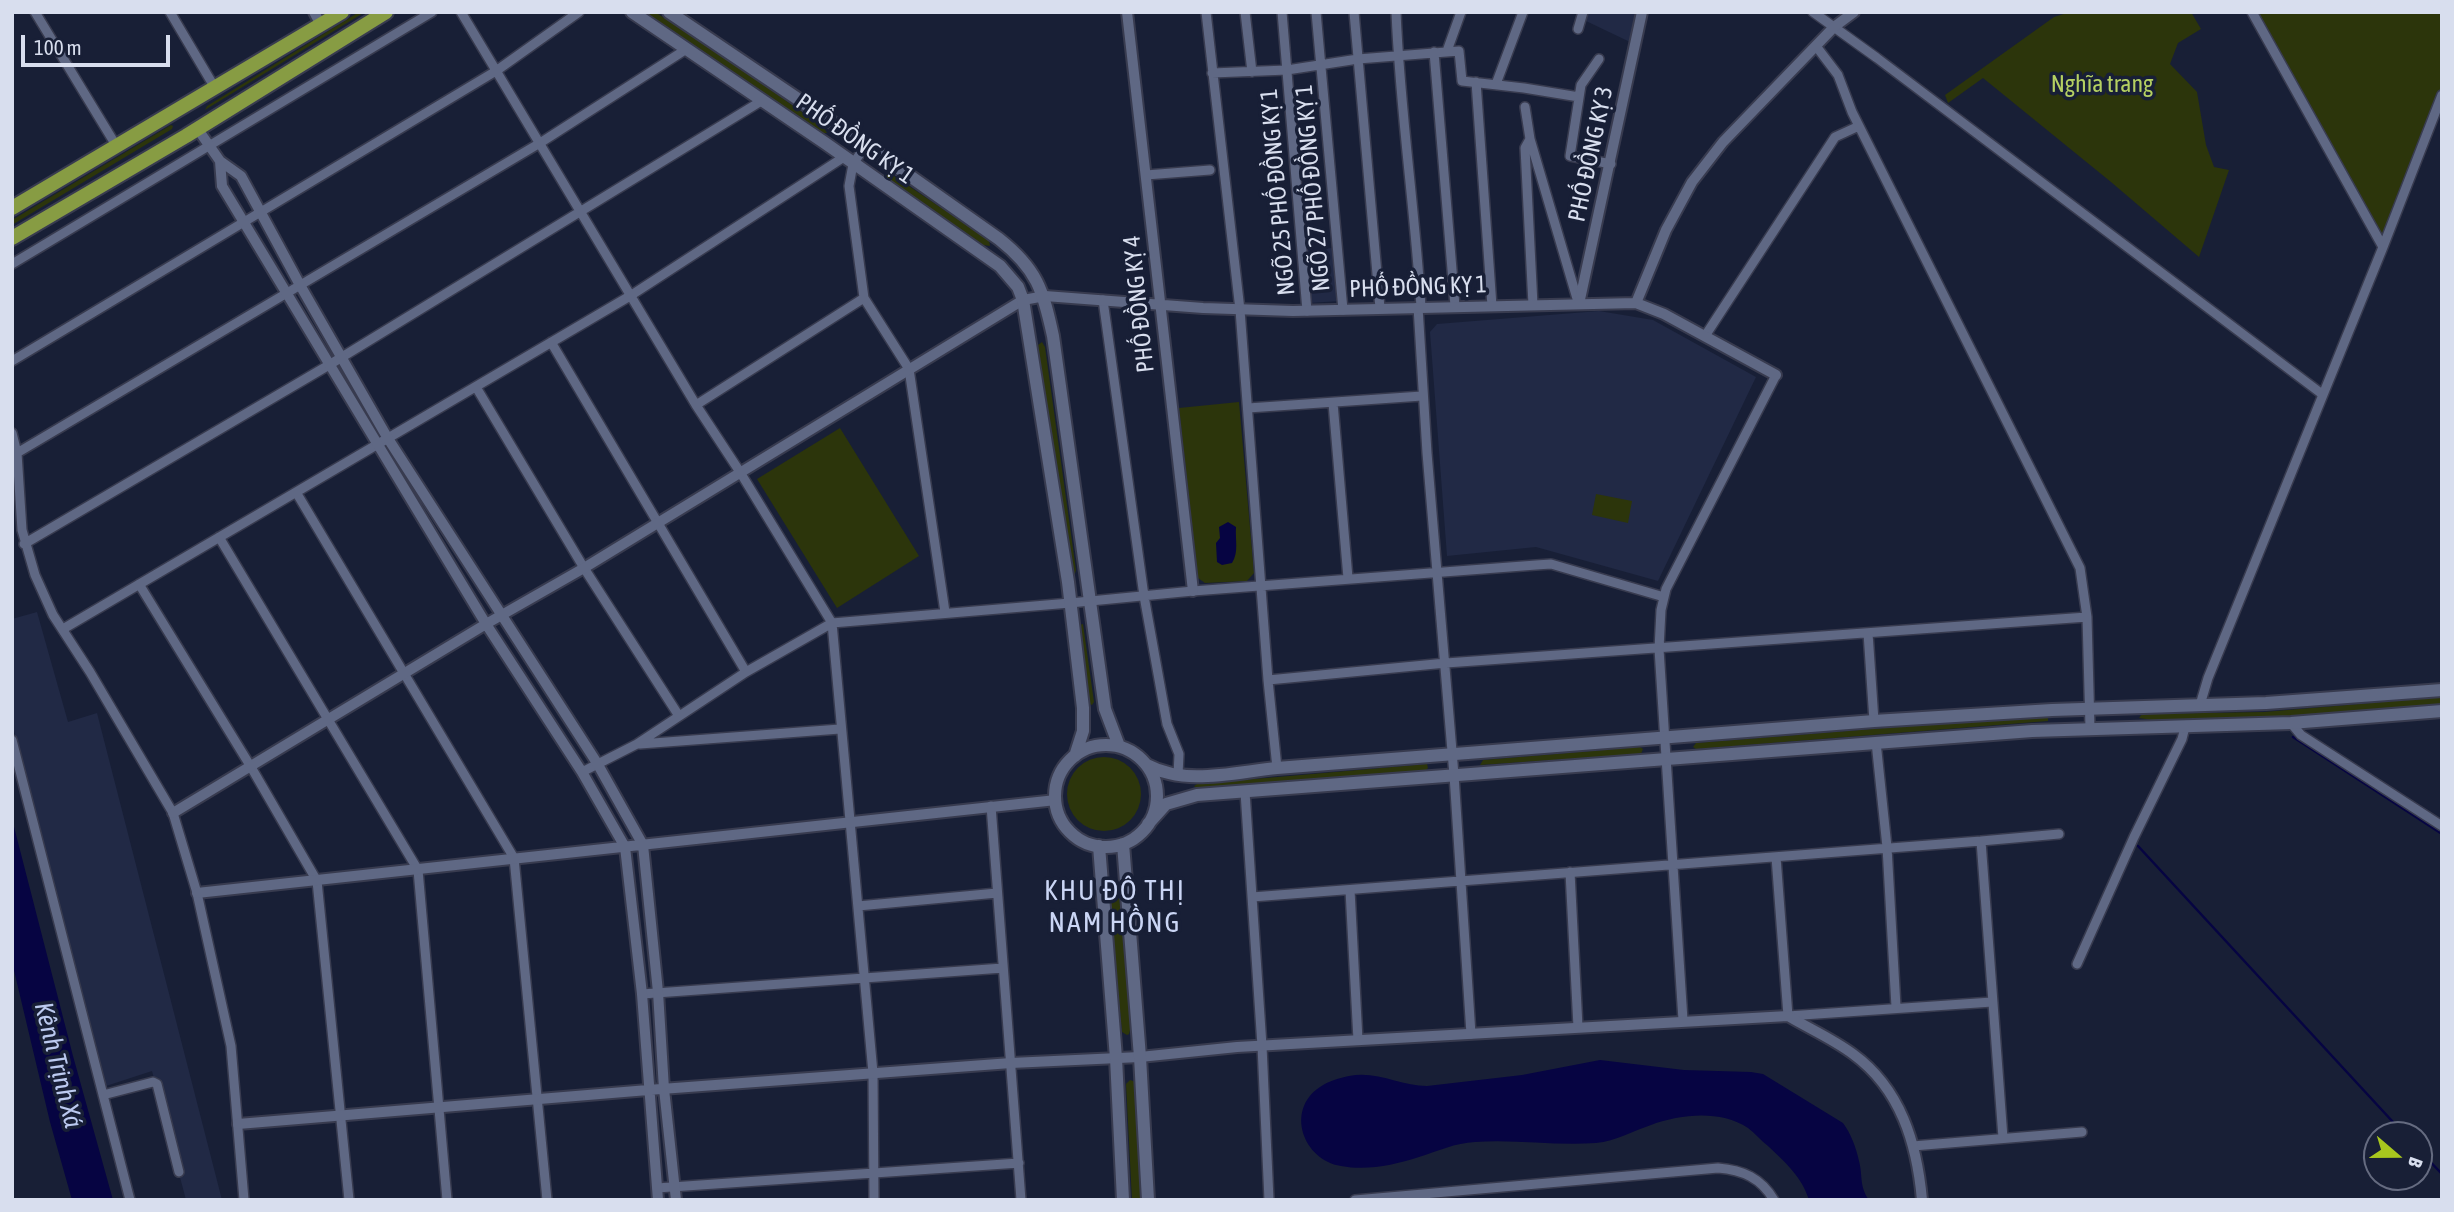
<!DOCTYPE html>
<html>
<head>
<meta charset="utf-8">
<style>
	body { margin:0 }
	#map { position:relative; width:2454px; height:1212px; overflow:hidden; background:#181f36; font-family:"Asap Condensed",sans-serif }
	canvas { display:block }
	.frame { position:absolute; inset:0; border:14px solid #d8deee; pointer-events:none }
	.north { position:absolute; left:2363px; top:1121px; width:70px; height:70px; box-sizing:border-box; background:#181f36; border:2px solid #656b80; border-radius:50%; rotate:110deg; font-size:19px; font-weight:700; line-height:28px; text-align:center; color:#d8deee }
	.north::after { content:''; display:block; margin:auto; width:24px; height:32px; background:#a8c71e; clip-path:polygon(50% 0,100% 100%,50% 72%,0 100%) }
	.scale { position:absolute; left:21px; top:35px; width:149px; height:32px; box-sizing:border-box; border:4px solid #d8deee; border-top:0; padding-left:9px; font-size:21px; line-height:24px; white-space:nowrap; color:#d8deee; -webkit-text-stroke:5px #181f36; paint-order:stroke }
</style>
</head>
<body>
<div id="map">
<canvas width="2454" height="1212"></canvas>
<div class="frame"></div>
<div class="north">B</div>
<div class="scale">100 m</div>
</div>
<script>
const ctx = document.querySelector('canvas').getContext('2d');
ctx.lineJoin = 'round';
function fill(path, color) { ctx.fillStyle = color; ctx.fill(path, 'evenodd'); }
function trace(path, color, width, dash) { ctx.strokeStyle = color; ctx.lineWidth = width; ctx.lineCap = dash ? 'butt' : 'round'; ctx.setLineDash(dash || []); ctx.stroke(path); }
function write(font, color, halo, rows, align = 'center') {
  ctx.font = font + ' "Asap Condensed",sans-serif'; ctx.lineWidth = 7; ctx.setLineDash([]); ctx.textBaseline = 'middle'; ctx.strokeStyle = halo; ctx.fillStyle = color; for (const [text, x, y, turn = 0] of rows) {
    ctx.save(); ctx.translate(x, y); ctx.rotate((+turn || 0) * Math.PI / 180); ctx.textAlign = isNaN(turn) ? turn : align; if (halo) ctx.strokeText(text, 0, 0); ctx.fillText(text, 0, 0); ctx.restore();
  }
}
const built = new Path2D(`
	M1588,12H1635L1630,42L1586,21Z
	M1335,248L1340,301L1309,303L1304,249Z
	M1599,311L1653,320L1756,377L1658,581L1536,547L1447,556L1430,332L1437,324Z
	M37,612L68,722L97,713L222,1200H186L152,1071L106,1086L12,724V619Z`);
const green = new Path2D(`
	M359,12H365L205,110L207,106Z
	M645,12H655C713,49 769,88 824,128L827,133H823Z
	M2070,12H2191L2201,29L2178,43L2170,64L2197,92L2206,145L2214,167L2229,170L2199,257L2111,182L1983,78L1948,103L1945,95L2054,17Z
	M2252,12H2442V95L2383,247Z
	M171,125L173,126L172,129L12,225V220Z
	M888,172L989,240L990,246L983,245L888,179L885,176Z
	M1042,342L1045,347L1076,570L1074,577L1071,576L1038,345Z
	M1239,402L1254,573L1247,581L1205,583L1198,578L1179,408Z
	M840,428L919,556L837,608L757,479Z
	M1596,494L1632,501L1628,523L1592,515Z
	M1083,624L1094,702L1092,705L1088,703L1078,629L1079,625Z
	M2442,697V704L2259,719L2152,720L2139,718L2142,714L2264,712Z
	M2048,715V721L1696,749L1693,747L1696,743Z
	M1640,747L1643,749L1641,754L1480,765L1483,760Z
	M1067 794a37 37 0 1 1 74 0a37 37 0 1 1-74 0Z
	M1427,764L1428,768L1425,771L1199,790L1194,786L1197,784Z
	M1112,880L1118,883L1131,1027L1129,1034L1127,1035L1122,1032L1108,886Z
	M1130,1080L1136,1082L1143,1200H1132L1126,1084Z`);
const water = new Path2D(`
	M1228,522L1236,527C1235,540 1239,552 1232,563L1222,565L1217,562L1216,543L1220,538L1219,527Z
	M12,819L73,1056L113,1200H72L50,1122L12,962Z
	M1600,1060L1684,1070L1751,1072L1763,1074L1843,1123C1851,1134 1856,1147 1859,1161C1863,1176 1859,1186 1869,1200H1809C1802,1177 1785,1162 1768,1146C1761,1141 1755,1133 1748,1128C1720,1110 1682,1114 1651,1125C1633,1131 1616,1141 1596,1143C1556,1146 1515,1139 1475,1142C1455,1143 1438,1151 1419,1157C1394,1165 1367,1171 1341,1166C1303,1160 1285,1110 1320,1087C1328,1081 1340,1078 1349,1076C1376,1070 1401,1086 1427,1086L1522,1075Z`);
const stream = new Path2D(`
	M2293,737L2442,834
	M2138,846L2405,1135
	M2419,1150L2442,1174`);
const minor = new Path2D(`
	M35,12L117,147
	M170,12L215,88
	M461,12L696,405L740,472L832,623L873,1073L874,1200
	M1206,12L1240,310L1268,680L1277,768
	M1245,12L1252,72
	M1282,12L1307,311
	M1316,12L1343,310
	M1354,12L1380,308
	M1396,12C1400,111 1415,209 1421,307
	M1813,12L1877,58L2322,394
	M2252,12L2383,247
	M1578,29L1583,12
	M1816,46L1838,75L1852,112L2080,568L2087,617L2090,728
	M1447,51L1461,12
	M1434,52L1455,306
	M1599,59L1581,85L1570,156L1611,164
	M1212,73L1287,70L1358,59L1459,51L1462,81L1524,88L1579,97
	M1476,82L1492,306
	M1496,84L1523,12
	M1525,107L1530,139L1578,302
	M1530,139L1525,148L1533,305
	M866,145L853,164L849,186L864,298L909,369L945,612
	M1146,175L1210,170
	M12,264L432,12
	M1103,300L1144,596L1167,724L1179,754L1178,775
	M1418,307L1427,453L1454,775L1471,1034
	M1705,336L1835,137L1859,126
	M551,342L746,672
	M12,361L496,71L579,12
	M476,387L584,568L679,716
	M1333,403L1348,578
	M696,405L864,298
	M1248,408L1422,396
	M12,433L17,453L22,530L35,575L53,615L90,672L173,813L197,893L231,1046L244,1200
	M17,453L540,143L685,50
	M296,492L514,858L547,1200
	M219,537L418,870L447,1200
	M24,544L329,365L763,100
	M139,584L251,767L317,881L349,1200
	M63,629L630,296L844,157
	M1868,633L1874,721
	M1268,680L1446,663L2087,617
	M2200,705L2208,678L2383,247L2442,95
	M2291,723L2301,735L2442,826
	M12,740L130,1200
	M1876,742L1887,847L1896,1007
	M640,744L840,729
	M582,772L637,744L746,672L832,623L1070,603L1193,591L1536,565L1551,564L1664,597
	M1245,792L1262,1046L1269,1200
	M991,806L1021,1200
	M1776,857L1788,1016L1992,1002
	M1570,872L1578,1027
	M1350,890L1358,1040
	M1252,897L1981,841
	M858,906L997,893
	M2077,964L2134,837L2182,739L2185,727
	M642,994L1003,968
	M1683,1020L1659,649L1661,610L1666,589L1776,375
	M103,1095L153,1082L157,1084L179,1172
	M2003,1138L1981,841L2059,834
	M1913,1146L2082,1132
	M657,1188L1019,1163
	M1355,1200L1718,1168C1743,1170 1761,1178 1774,1200`);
const tertiary = new Path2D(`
	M314,12L321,25
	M1127,12L1193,591
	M197,128L220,161L241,176L300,285L387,437L597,763L643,845L658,992L664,1089L676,1200
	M220,161L222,186L486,624L582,772L625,847L642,994L658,1200
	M1636,303L1666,230L1692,182L1723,142L1834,27L1854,12
	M1579,304L1642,12
	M173,813L486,624L584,568L1023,300L1045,296L1203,308L1293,311L1636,303L1664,314L1776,375
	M197,893L1056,800
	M238,1124L648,1090L1011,1063L1140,1057L1237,1047L1788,1016C1810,1029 1833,1039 1853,1054C1901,1089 1917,1144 1922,1200`);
const secondary = new Path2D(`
	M632,12L825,143L1000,266L1018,287L1023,300L1068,582L1083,708V731L1075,756
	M669,12L866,145L999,239C1037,269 1043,290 1053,336L1105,709L1119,746
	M1055 796a51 51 0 1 1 102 0a51 51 0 1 1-102 0Z
	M1147,765C1186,786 1235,772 1277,768L1874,721L2052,710L2266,703L2442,690
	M1148,824L1166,804L1197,795L2032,731L2291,723L2442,711
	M1123,844L1140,1057L1148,1200
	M1099,846L1116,1058L1123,1200`);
const primary = new Path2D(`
	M12,208L342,12
	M12,238L186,136L386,12`);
const parkNames = [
	["Nghĩa trang",2102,84]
];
const streetNames = [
	["PHỐ ĐỒNG KỴ 1",855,139,35],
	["PHỐ ĐỒNG KỴ 3",1591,154,-78],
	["NGÕ 27 PHỐ ĐỒNG KỴ 1",1313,188,-95],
	["NGÕ 25 PHỐ ĐỒNG KỴ 1",1278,192,-95],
	["PHỐ ĐỒNG KỴ 1",1418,287,-2],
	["PHỐ ĐỒNG KỴ 4",1139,304,-96]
];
const waterNames = [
	["Kênh Trịnh Xá",58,1065,76]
];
const quarterNames = [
	["KHU ĐÔ THỊ",1115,891],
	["NAM HỒNG",1115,923]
];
fill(built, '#212945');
fill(green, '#2c350b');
fill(water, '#060442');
trace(stream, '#060442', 2.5);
trace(minor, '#383b4f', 12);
trace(tertiary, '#383b4f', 14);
trace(secondary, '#383b4f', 16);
trace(primary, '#383b4f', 18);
trace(minor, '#5f6884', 9);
trace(tertiary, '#5f6884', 10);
trace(secondary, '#5f6884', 12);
trace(primary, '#879c43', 14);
write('24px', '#b5d062', '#181f36', parkNames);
write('24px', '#d8deee', '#181f36', streetNames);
write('italic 26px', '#bbc9ef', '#181f36', waterNames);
ctx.letterSpacing = '2px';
write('28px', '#cad5f4', '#181f36', quarterNames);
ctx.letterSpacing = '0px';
</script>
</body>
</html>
